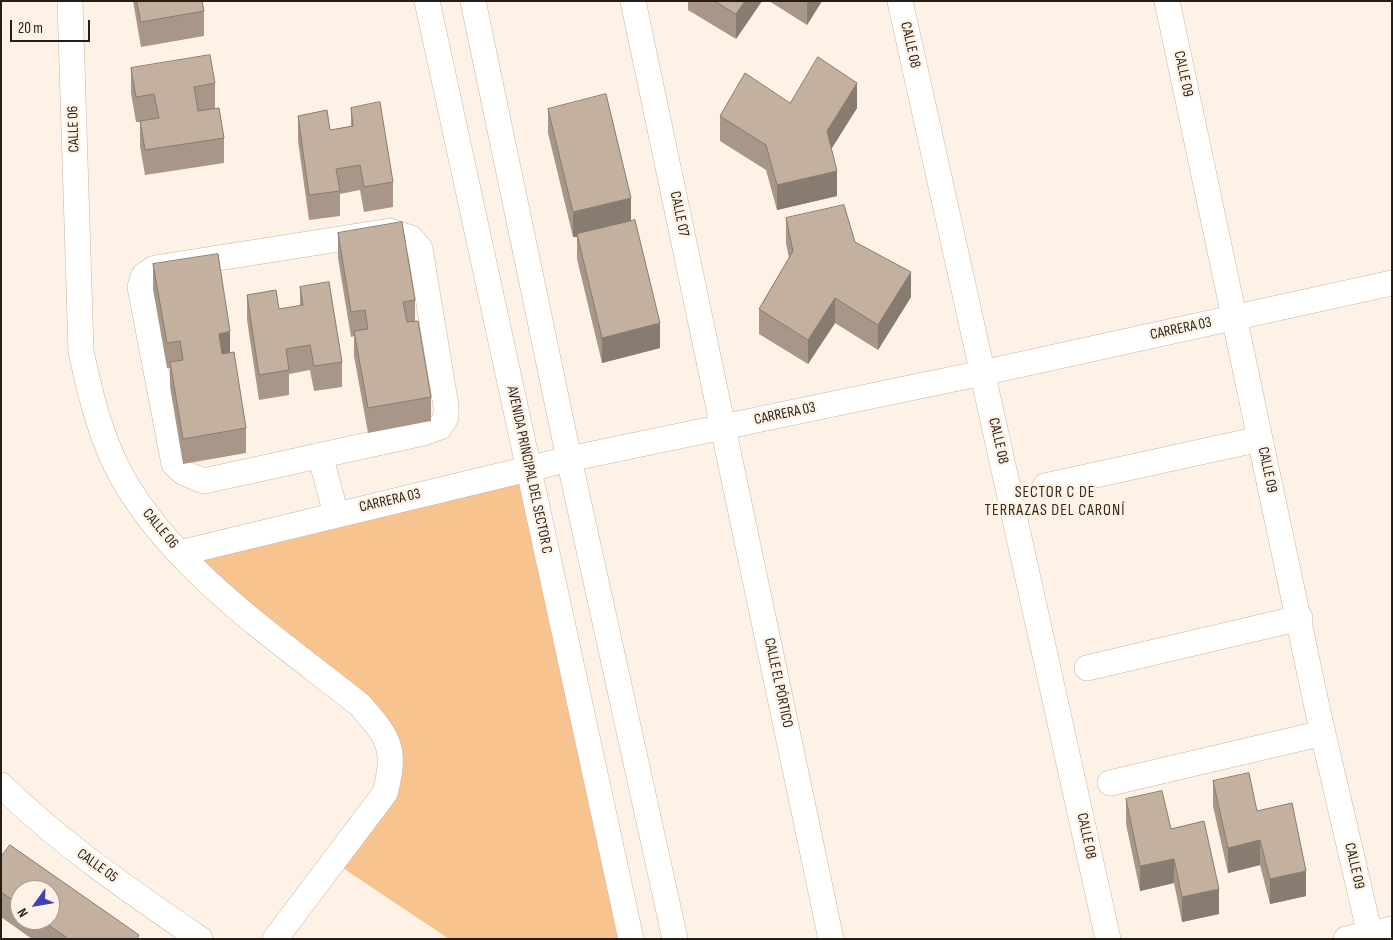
<!DOCTYPE html>
<html>
<head>
<meta charset="utf-8">
<style>
	body { margin:0 }
	#map { position:relative; width:1393px; height:940px; overflow:hidden; background:#fef2e7; font-family:"Sofia Sans Condensed",sans-serif }
	canvas { display:block }
	.frame { position:absolute; inset:0; border:2px solid #251e17; pointer-events:none }
	.north { position:absolute; left:10px; top:880px; width:50px; height:50px; box-sizing:border-box; background:#fef2e7; border:1px solid #a79d94; border-radius:50%; rotate:238deg; font-size:14px; font-weight:700; line-height:20px; text-align:center; color:#251e17 }
	.north::after { content:''; display:block; margin:auto; width:18px; height:22px; background:#4242b7; clip-path:polygon(50% 0,100% 100%,50% 72%,0 100%) }
	.scale { position:absolute; left:10px; top:20px; width:80px; height:22px; box-sizing:border-box; border:2px solid #251e17; border-top:0; padding-left:6px; font-size:15px; line-height:18px; white-space:nowrap; color:#251e17; -webkit-text-stroke:4px #fef2e7; paint-order:stroke }
</style>
</head>
<body>
<div id="map">
<canvas width="1393" height="940"></canvas>
<div class="frame"></div>
<div class="north">N</div>
<div class="scale">20 m</div>
</div>
<script>
const ctx = document.querySelector('canvas').getContext('2d');
ctx.lineJoin = 'round';
function fill(path, color) { ctx.fillStyle = color; ctx.fill(path, 'evenodd'); }
function trace(path, color, width, dash) { ctx.strokeStyle = color; ctx.lineWidth = width; ctx.lineCap = dash ? 'butt' : 'round'; ctx.setLineDash(dash || []); ctx.stroke(path); }
function write(font, color, halo, rows, align = 'center') {
  ctx.font = font + ' "Sofia Sans Condensed",sans-serif'; ctx.lineWidth = 5; ctx.setLineDash([]); ctx.textBaseline = 'middle'; ctx.strokeStyle = halo; ctx.fillStyle = color; for (const [text, x, y, turn = 0] of rows) {
    ctx.save(); ctx.translate(x, y); ctx.rotate((+turn || 0) * Math.PI / 180); ctx.textAlign = isNaN(turn) ? turn : align; if (halo) ctx.strokeText(text, 0, 0); ctx.fillText(text, 0, 0); ctx.restore();
  }
}
const green = new Path2D(`
	M529,469L631,939H449L334,862L370,814L389,745L180,553Z`);
const street = new Path2D(`
	M70,1L81,351C90,394 101,439 122,477C175,571 277,639 360,705C389,738 397,748 385,793L275,939
	M427,1L631,939
	M473,1L569,459L675,939
	M633,1L831,939
	M900,1L1108,939
	M1167,1L1318,712L1371,939
	M390,231L411,238L420,249L446,406V417L440,427L423,433L204,481L184,473L174,464L140,287L144,275L155,268Z
	M320,455L336,514
	M1045,486L1260,439
	M180,553L569,459L982,373L1392,283
	M1087,668L1300,618
	M1110,783L1323,733
	M1,785C61,844 130,891 200,939
	M1346,939L1392,929`);
const wall = new Path2D(`
	M133,1H202L204,11V36L141,47Z
	M688,1H762L736,39L688,10Z
	M769,1H822L807,25Z
	M131,68L215,83V108L224,138V163L145,175L140,146V122H136L131,93Z
	M790,103L857,108L831,149L837,196L777,210L766,170L720,141V116Z
	M351,108L393,182V207L364,212L360,190L340,194V216L309,220L298,141V116L330,130L351,126Z
	M548,109L631,221L660,348L602,363L577,259V237H573L548,133Z
	M786,218L855,242L911,297L878,350L835,323L808,364L759,334V309L789,258L786,243Z
	M338,233L415,300V321L431,397V421L368,433L354,356V336L351,337L338,258Z
	M153,264L230,352L246,428V453L183,464L170,387V368H167L153,289Z
	M300,287L342,362V387L314,391L310,370L289,374V395L259,400L247,320V295L279,309L300,306Z
	M1213,781L1257,811L1306,896L1270,904L1260,865L1228,873L1213,806Z
	M1126,799L1171,829L1219,914L1182,922L1174,883L1140,891L1126,824Z
	M1,857L139,939H32L1,917ZM20,890L50,920H20Z`);
const shadedWall = new Path2D(`
	M745,1H762L736,39V14Z
	M807,1H822L807,25Z
	M857,83V108L827,156V131Z
	M837,171V196L777,210V185Z
	M631,198V223L577,234V237H573V212Z
	M911,272V297L878,350V325Z
	M835,298V323L808,364V340Z
	M660,323V348L602,363V338Z
	M230,331V356L219,359V334Z
	M1260,840V865L1228,873V848Z
	M1174,859V883L1140,891V866Z
	M1306,871V896L1270,904V879Z
	M1219,889V914L1182,922V897Z`);
const building = new Path2D(`
	M137,1H202L204,11L141,22Z
	M715,1H745L736,14Z
	M210,55L215,83L194,87L198,111L219,108L224,138L145,150L140,121L159,118L154,94L136,97L131,68Z
	M818,57L857,83L827,131L837,171L777,185L766,145L720,116L745,73L790,103Z
	M606,94L631,198L573,212L548,109Z
	M380,102L393,182L364,187L360,165L336,169L340,191L309,195L298,116L327,110L330,130L353,126L351,108Z
	M844,205L855,242L911,272L878,325L835,298L808,340L759,309L793,251L786,218Z
	M635,220L660,323L602,338L577,234Z
	M402,222L415,300L403,302L407,322L418,321L431,397L368,408L354,331L368,329L365,310L351,312L338,233Z
	M218,254L230,331L219,334L222,354L234,352L246,428L183,439L170,362L183,360L180,341L167,343L153,264Z
	M329,282L342,362L314,366L310,345L286,349L289,370L259,375L247,295L276,290L279,309L303,305L300,287Z
	M1249,773L1257,811L1292,803L1306,871L1270,879L1260,840L1228,848L1213,781Z
	M1162,791L1171,829L1204,821L1219,889L1182,897L1174,859L1140,866L1126,799Z
	M10,845L139,935L137,939H69L41,920H50V890H20V905L1,892V857Z`);
const streetNames = [
	["CALLE 08",910,45,77],
	["CALLE 09",1183,74,78],
	["CALLE 06",74,129,-92],
	["CALLE 07",679,214,78],
	["CARRERA 03",1181,329,-12],
	["CARRERA 03",785,414,-12],
	["CALLE 08",998,441,77],
	["AVENIDA PRINCIPAL DEL SECTOR C",529,470,78],
	["CALLE 09",1267,470,78],
	["CARRERA 03",390,501,-13],
	["CALLE 06",160,529,50],
	["CALLE EL PÓRTICO",778,683,78],
	["CALLE 08",1086,836,78],
	["CALLE 05",97,866,36],
	["CALLE 09",1354,866,77]
];
const neighbourhoodNames = [
	["SECTOR C DE",1055,493],
	["TERRAZAS DEL CARONÍ",1055,511]
];
fill(green, '#f7c490');
trace(street, '#c7b4a2', 26);
trace(street, '#fff', 25);
fill(wall, '#a89788');
fill(shadedWall, '#887b6f');
fill(building, '#c3b09e');
trace(building, '#887b6f', 1);
write('15px', '#251e17', '#fef2e7', streetNames);
ctx.letterSpacing = '1px';
write('16px', '#362819', '#fef2e7', neighbourhoodNames);
ctx.letterSpacing = '0px';
</script>
</body>
</html>
